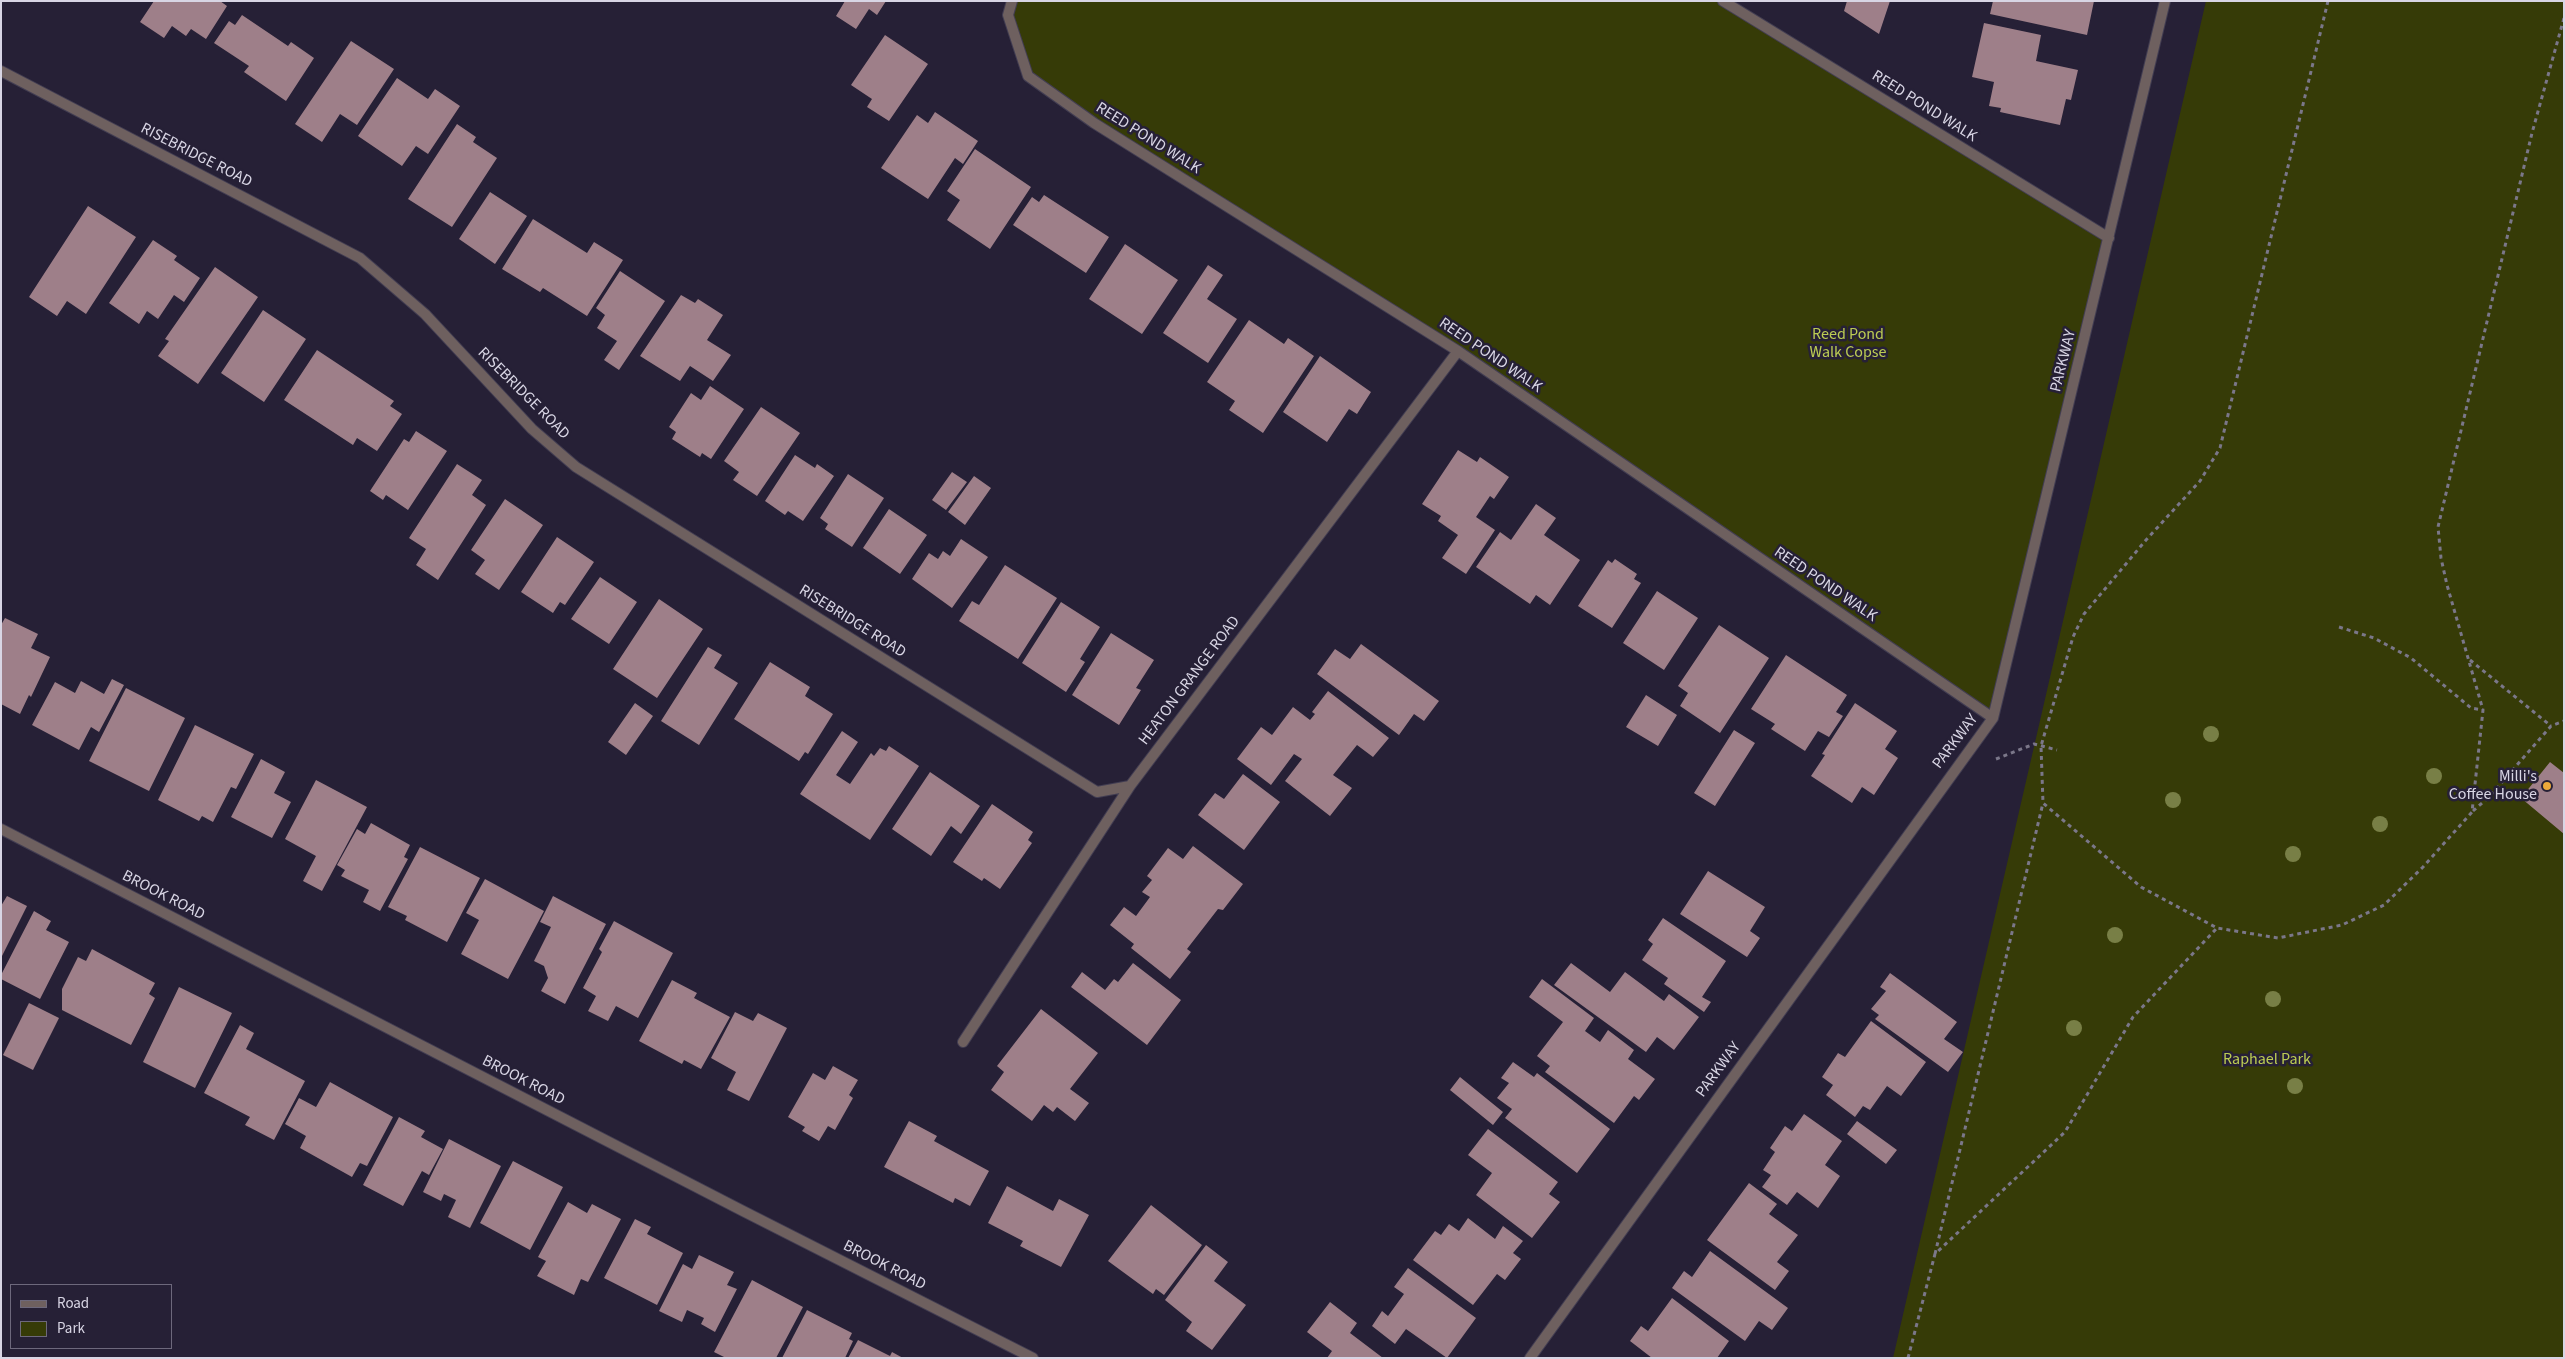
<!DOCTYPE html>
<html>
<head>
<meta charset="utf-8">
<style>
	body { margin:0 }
	#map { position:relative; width:2565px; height:1359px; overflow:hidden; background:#262036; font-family:"Source Sans 3",sans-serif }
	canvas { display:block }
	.frame { position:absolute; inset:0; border:2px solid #d8d5e4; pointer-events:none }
	.legend { position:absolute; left:10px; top:1284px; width:162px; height:65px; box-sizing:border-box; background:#262036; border:1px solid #6d687c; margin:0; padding:6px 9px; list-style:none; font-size:15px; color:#d8d5e4 }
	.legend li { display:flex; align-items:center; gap:10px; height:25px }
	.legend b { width:25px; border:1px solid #6d687c }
</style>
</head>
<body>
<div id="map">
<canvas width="2565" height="1359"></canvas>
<div class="frame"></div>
<ul class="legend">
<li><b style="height:6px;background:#6e605f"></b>Road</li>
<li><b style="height:14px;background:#363b07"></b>Park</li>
</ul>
</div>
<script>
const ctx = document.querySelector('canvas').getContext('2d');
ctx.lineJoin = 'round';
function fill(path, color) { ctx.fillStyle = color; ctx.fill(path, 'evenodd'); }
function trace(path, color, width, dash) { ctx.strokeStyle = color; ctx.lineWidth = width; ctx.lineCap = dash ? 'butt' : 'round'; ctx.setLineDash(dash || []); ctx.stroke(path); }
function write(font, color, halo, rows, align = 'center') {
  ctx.font = font + ' "Source Sans 3",sans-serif'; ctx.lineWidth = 5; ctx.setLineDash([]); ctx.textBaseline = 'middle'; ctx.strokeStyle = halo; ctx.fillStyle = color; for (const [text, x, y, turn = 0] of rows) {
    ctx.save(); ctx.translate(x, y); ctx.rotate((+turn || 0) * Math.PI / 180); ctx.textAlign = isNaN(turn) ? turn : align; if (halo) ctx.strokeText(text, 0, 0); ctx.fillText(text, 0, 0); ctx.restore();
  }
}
const green = new Path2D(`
	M1012,1H1723L2109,238L1993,718L1458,351L1028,76L1008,15Z
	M2206,1H2564V1358H1893Z`);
const building = new Path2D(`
	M154,1H220L227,6L206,39L191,29L186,36L172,26L164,38L140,22Z
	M845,1H886L877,15L869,9L856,29L836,16Z
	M1847,1H1890L1879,34L1844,11Z
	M1993,1H2094L2087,35L1990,14Z
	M242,15L288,46L291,42L314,58L286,101L244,72L249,66L214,43L229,21L235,25Z
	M1984,23L2041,35L2036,61L2078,70L2071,100L2066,99L2060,125L2000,112L2001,108L1989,106L1994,82L1972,77Z
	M885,35L928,64L889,121L867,107L872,99L851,85Z
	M351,41L394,69L357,125L340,114L322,142L295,124Z
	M397,78L428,99L435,89L460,106L428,154L416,146L402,166L358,136Z
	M935,112L978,141L963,164L955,158L928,199L881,168L917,115L928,123Z
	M457,124L476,137L473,142L497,158L452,227L408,199Z
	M975,149L1031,187L990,249L947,220L960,200L947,191Z
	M490,192L527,216L495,264L459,239Z
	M1044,195L1109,237L1086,273L1013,225L1032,197L1039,202Z
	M88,206L136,237L86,314L67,301L57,316L29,297Z
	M533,219L587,253L594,242L623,260L587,316L543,288L540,292L502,269Z
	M153,240L177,256L174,260L200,278L184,302L174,295L158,319L147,311L139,324L109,303Z
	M1125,244L1178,280L1142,334L1089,299Z
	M1208,265L1223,275L1207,299L1237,319L1208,363L1163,333Z
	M215,267L258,297L198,384L158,356L169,341L165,339Z
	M620,271L665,301L619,370L604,360L617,341L597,328L605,315L596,308Z
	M681,295L695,303L698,299L723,315L707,340L731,355L713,381L690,366L680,381L640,356Z
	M263,310L306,339L264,402L221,373Z
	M1249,320L1284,344L1288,338L1314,356L1263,433L1229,410L1235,401L1207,382Z
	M317,350L394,401L390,406L402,414L377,451L357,438L353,445L284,400Z
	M1320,356L1371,392L1357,414L1349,409L1327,442L1283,412Z
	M710,386L744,409L711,459L702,453L700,457L672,439L676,432L669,427L691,393L701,400Z
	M761,407L800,433L757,496L733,480L739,472L724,461Z
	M416,431L447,451L408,510L386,495L383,500L370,491L404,439L409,442Z
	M1458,450L1477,462L1480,457L1509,477L1494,499L1490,496L1476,517L1495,530L1466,574L1442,558L1458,535L1438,521L1441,516L1422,504Z
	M795,455L815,468L817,464L834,476L803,521L788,511L785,515L765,501Z
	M457,464L482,480L472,495L486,505L438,580L416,565L426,549L409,538Z
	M952,472L967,482L946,510L932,500Z
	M848,474L884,498L852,547L825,529L828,524L820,518Z
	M974,476L991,488L965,525L948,512Z
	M505,499L543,525L499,590L475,574L485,560L471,550Z
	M1536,504L1556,518L1544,535L1580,560L1550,605L1536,595L1530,604L1476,567L1500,532L1511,540Z
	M889,509L927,535L900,574L863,548Z
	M557,537L594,562L565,605L560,602L553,613L521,592Z
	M961,539L988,557L952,608L912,579L929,553L938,559L943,551L950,556Z
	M1615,559L1637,574L1634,579L1641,583L1612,628L1578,606L1608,560L1612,563Z
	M1005,565L1057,598L1018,659L959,621L972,601L979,605Z
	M600,577L637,602L609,644L571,619Z
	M1657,591L1698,618L1664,670L1623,643Z
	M659,599L703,629L657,698L613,669Z
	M1061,602L1100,627L1080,659L1085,662L1066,692L1022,663Z
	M5,618L38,634L31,648L50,657L31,697L29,695L20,714L1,704V625Z
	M1719,625L1769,658L1720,733L1680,706L1688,693L1678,686Z
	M1111,633L1154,660L1136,688L1141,690L1119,725L1072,695Z
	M1361,644L1439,701L1424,721L1414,714L1399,735L1317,674L1335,649L1350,659Z
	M708,647L722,655L714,668L738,683L699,745L661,721Z
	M1786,655L1847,695L1836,712L1843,716L1829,737L1818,731L1805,751L1771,729L1775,724L1751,709Z
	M770,662L810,687L805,696L833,714L808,754L805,752L799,761L734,719Z
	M112,679L124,685L99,732L91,727L79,750L32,725L55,682L75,693L81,681L104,694Z
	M126,688L185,718L149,791L89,761Z
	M1328,691L1389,738L1373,757L1357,745L1333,775L1352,788L1330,816L1285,781L1302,759L1294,754L1271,785L1237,759L1261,727L1272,735L1293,707L1310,720L1315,714L1312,712Z
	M1646,695L1677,715L1658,746L1626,727Z
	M635,703L653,716L626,755L608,742Z
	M1855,703L1897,731L1885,749L1898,758L1874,795L1862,787L1852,803L1811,776L1825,755L1822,754Z
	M195,725L254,754L236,789L231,787L213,822L202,816L199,821L158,800Z
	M1734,730L1755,743L1715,806L1694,793Z
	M842,731L858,742L836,775L850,784L871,753L874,756L880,748L886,751L889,746L919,766L870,840L800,794Z
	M261,759L285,772L274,793L291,802L272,838L231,817Z
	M2550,762L2564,773V834L2521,798Z
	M930,772L980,806L961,834L951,826L931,856L892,829Z
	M1243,774L1280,802L1244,850L1198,815L1215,793L1224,799Z
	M316,780L367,807L322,891L303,881L316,856L285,839Z
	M992,804L1033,832L1028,840L1032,843L1000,889L984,878L982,881L953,862Z
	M371,823L410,845L404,857L408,859L380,911L363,902L369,890L341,876L345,870L337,865L357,829L365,834Z
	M1193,846L1243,884L1223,910L1218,909L1187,949L1191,952L1170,979L1131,948L1134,944L1110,925L1124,907L1136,916L1150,897L1142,892L1152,880L1147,876L1168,848L1183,859Z
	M420,847L480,878L447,942L405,920L407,916L388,907Z
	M1708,871L1765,907L1750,931L1760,938L1747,957L1680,914Z
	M485,879L544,911L508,979L461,954L479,920L466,913Z
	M7,896L27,906L1,958V906Z
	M553,896L606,924L565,1004L541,991L548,978L544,966L534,961L551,927L540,922Z
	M34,911L51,921L46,930L69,942L40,999L1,979V975Z
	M1663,918L1726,961L1702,997L1711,1002L1704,1012L1664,984L1668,978L1642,960L1653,944L1648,940Z
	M614,921L673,953L638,1018L616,1006L608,1021L588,1011L596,996L583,988L602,952L599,949Z
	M92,949L155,983L149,994L155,998L131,1045L62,1010V989L78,957L86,961Z
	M1133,963L1181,1000L1147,1045L1071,987L1082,972L1105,990L1114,979L1118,982Z
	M1571,963L1610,992L1625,972L1664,1001L1669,994L1699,1017L1674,1050L1657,1037L1646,1052L1554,985Z
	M1890,973L1957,1022L1944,1039L1963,1052L1948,1072L1875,1019L1879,1015L1871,1009L1886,991L1880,987Z
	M1542,979L1594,1018L1585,1031L1600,1042L1608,1030L1634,1050L1628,1059L1655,1079L1639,1100L1634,1096L1614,1123L1545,1072L1550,1066L1537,1056L1563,1022L1529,997Z
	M672,980L697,993L694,998L730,1017L701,1069L684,1060L682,1064L639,1041Z
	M179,987L232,1013L195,1088L143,1062Z
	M29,1003L59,1018L33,1070L3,1055Z
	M1041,1009L1098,1053L1070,1089L1089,1103L1075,1121L1057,1107L1053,1112L1044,1105L1032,1121L991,1090L1004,1072L997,1066Z
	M735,1012L753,1021L758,1013L787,1028L749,1101L727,1090L736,1072L711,1058Z
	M1871,1021L1926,1062L1901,1096L1887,1086L1870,1110L1863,1106L1855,1117L1826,1095L1833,1085L1822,1077L1838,1053L1845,1057Z
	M240,1025L254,1033L246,1049L305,1081L274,1140L245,1125L250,1117L204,1093Z
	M1513,1062L1534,1077L1537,1073L1610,1129L1577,1173L1505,1118L1512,1109L1497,1098L1509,1083L1501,1078Z
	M833,1066L858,1080L849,1095L853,1098L835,1130L828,1126L819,1141L802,1131L805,1127L788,1117L813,1073L825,1080Z
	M1460,1077L1503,1112L1493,1125L1450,1090Z
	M330,1082L393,1117L367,1166L360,1163L352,1177L300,1148L306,1136L285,1124L299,1098L316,1107Z
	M1804,1114L1842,1141L1825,1165L1840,1176L1818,1208L1797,1192L1787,1205L1762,1187L1771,1175L1763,1170L1775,1152L1770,1148L1785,1126L1792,1131Z
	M399,1117L425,1131L421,1137L443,1149L429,1175L422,1171L403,1206L363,1185Z
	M909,1121L937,1136L934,1141L989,1171L970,1206L955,1198L953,1203L884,1167Z
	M1857,1121L1897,1150L1886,1164L1847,1134Z
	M1488,1129L1558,1182L1549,1194L1560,1202L1532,1238L1476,1195L1492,1173L1468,1155Z
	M449,1139L501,1166L470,1228L448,1217L456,1200L444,1194L441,1201L423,1192Z
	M513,1161L563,1187L530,1250L480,1223Z
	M1749,1183L1777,1204L1769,1214L1798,1235L1777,1262L1789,1271L1775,1290L1707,1240Z
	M1007,1186L1053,1211L1059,1199L1089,1215L1061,1267L1020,1246L1023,1241L988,1223Z
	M568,1202L587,1213L592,1204L621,1219L588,1282L581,1279L574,1295L537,1276L546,1261L538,1257Z
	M1151,1205L1202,1245L1164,1295L1156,1289L1153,1294L1108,1261Z
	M1468,1218L1495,1239L1503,1226L1523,1241L1513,1253L1521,1259L1505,1280L1497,1274L1473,1305L1413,1260L1435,1231L1441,1235L1449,1224L1459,1231Z
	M635,1219L651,1227L647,1234L683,1253L657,1305L604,1278Z
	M1206,1245L1228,1262L1214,1281L1246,1305L1212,1350L1186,1331L1192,1322L1165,1300Z
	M1710,1251L1788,1308L1772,1330L1759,1321L1745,1341L1672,1288L1684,1271L1692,1277Z
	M699,1255L734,1272L727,1285L737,1289L715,1332L701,1324L704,1318L687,1310L682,1322L659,1311L683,1264L692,1269Z
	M1408,1268L1476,1318L1447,1358L1406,1329L1395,1344L1372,1326L1382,1311L1388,1316L1404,1294L1394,1287Z
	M752,1280L803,1307L776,1358H726L714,1352Z
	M1672,1298L1729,1341L1717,1358H1652L1630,1341L1641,1326L1648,1331Z
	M1330,1302L1357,1323L1350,1333L1383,1358H1327L1332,1351L1307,1332Z
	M807,1310L852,1333L849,1339L853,1341L845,1358H782Z
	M858,1340L890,1356L892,1352L903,1358H848Z`);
const path = new Path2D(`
	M2328,1L2220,448L2200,481L2146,540L2084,614L2073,637L2041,746L2043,803L2141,887L2217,928L2278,938L2342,925L2384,905L2423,867L2472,812L2483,710L2447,585L2441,558L2438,527L2532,133L2564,18
	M2339,627L2374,638L2411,658L2471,708L2483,710
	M2470,660L2551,726
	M1996,759L2034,744L2057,750
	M2473,811L2490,796L2551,726L2564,721
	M1935,1254L2043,803
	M1908,1358L1935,1254L2065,1132L2133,1017L2217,928`);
const street = new Path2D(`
	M1012,1L1008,15L1028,76L1094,123L1458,351L1993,718
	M1723,1L2109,238
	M1,71L360,258L425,314L532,429L576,467L1097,792L1130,786
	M1,829L743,1211L1033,1358
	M963,1042L1130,786L1458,351
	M1530,1358L1993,718L2165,1`);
const trees = [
	[2211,734],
	[2434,776],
	[2173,800],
	[2380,824],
	[2293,854],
	[2115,935],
	[2273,999],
	[2074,1028],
	[2295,1086]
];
const markers = [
	[2547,786,5,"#eca93a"]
];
const streetNames = [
	["REED POND WALK",1924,107,32],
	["REED POND WALK",1148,139,32],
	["RISEBRIDGE ROAD",196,156,27],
	["REED POND WALK",1490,356,34],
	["PARKWAY",2064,361,-76],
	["RISEBRIDGE ROAD",523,394,45],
	["REED POND WALK",1825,585,34],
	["RISEBRIDGE ROAD",852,622,32],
	["HEATON GRANGE ROAD",1190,681,-53],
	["PARKWAY",1956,742,-53],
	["BROOK ROAD",163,896,27],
	["PARKWAY",1719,1070,-54],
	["BROOK ROAD",523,1081,27],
	["BROOK ROAD",884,1266,27]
];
const parkNames = [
	["Reed Pond",1848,335],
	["Walk Copse",1848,353],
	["Raphael Park",2267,1060]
];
const poiNames = [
	["Milli's",2537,777],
	["Coffee House",2537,795]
];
fill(green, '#363b07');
fill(building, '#9e7f89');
trace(street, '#423d52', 12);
trace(path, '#7b7789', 3, [4, 4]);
trace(street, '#6e605f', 10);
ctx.fillStyle = '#787f46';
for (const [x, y] of trees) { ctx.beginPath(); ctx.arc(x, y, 8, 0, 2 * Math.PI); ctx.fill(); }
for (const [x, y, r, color] of markers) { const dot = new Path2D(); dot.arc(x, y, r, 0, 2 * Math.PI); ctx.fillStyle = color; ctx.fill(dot); trace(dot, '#262036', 2); }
write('16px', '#d8d5e4', '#262036', streetNames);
write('16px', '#bccc53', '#262036', parkNames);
write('16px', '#d8d5e4', '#262036', poiNames, 'right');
</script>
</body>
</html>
